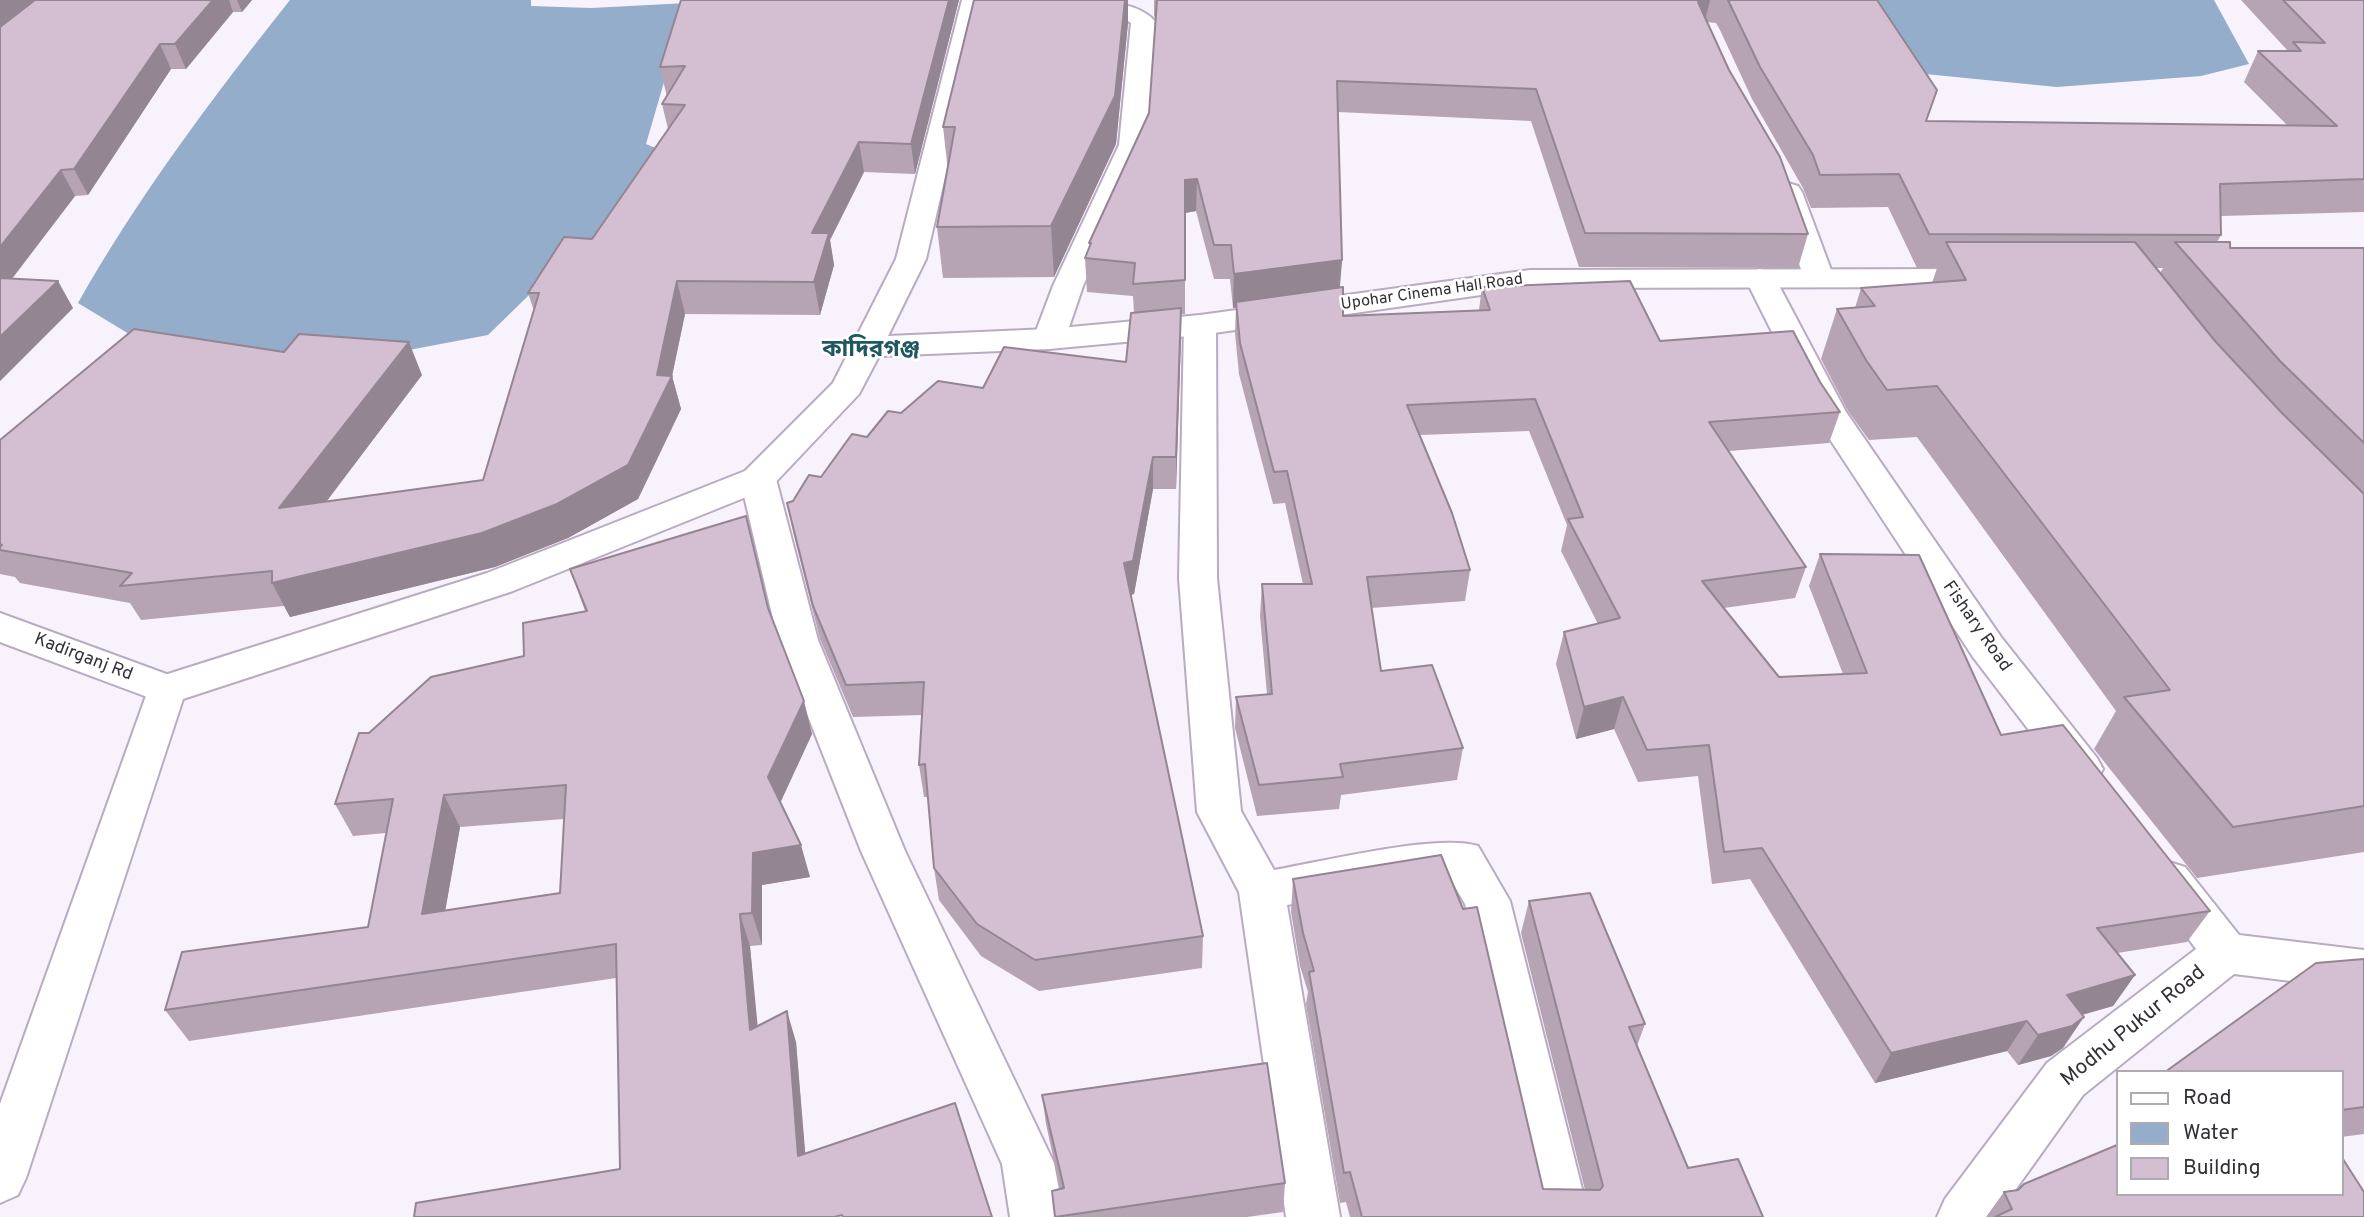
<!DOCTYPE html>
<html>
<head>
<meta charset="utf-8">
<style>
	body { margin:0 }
	#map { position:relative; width:2364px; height:1217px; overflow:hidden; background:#f8f2fc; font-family:Overpass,sans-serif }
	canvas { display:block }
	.legend { position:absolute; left:2116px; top:1070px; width:228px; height:126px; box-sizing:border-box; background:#fff; border:2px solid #adabaf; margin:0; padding:9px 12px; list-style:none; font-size:21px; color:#332e37 }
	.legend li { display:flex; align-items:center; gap:14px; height:35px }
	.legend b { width:35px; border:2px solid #adabaf }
</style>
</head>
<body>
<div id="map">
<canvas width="2364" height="1217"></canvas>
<ul class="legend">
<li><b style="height:9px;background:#fff"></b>Road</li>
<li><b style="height:19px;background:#94adca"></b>Water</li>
<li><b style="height:19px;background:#d4bed1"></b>Building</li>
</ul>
</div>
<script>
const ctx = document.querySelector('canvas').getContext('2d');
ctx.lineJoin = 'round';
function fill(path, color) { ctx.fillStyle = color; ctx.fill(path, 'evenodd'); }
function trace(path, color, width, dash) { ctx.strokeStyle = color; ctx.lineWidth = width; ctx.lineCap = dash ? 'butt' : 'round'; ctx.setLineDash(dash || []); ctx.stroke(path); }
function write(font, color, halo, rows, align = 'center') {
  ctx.font = font + ' Overpass,"Noto Sans Bengali",sans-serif'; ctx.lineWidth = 5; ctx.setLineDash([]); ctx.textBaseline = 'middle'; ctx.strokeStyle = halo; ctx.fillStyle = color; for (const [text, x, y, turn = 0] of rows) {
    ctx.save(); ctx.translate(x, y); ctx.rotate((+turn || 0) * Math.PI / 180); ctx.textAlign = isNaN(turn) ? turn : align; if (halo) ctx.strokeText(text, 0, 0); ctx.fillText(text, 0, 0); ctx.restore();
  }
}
const water = new Path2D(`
	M290,0H531V6L591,8L687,3L646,144L665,152L601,253L564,261L488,335L346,362L134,337L78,303C139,195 213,97 290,0Z
	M1866,0H2214L2249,64L2201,76L2057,87L1925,74Z`);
const minor = new Path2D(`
	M1065,0C1096,0 1135,0 1155,21L1147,145L1083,286L1065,339L1060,346L1049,349L1038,346L1033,339L1053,286L1119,145L1131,23L1112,11L1067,8L1063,3Z
	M1788,183L1798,186L1802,192L1834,278L1830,284L1819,287L1808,284L1804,278L1774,192L1778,186Z
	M1760,269L1771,272L1775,278L1846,412L2001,637L2097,758L2103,769L2097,780L2082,785L2067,780L1973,657L1812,412L1745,278L1749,272Z
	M1200,315L1211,318L1216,325L1217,578L1241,811L1274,870C1321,862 1437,833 1478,846L1510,901L1589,1217H1535L1465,904L1450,878L1287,905L1340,1217H1286L1239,892L1197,812L1179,578L1184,325L1189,318Z
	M758,468L771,471L776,479L818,640L905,851L1054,1163L1064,1217H1010L1002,1164L861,851L778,640L740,479L745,471Z
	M0,613L180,679L186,689L180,699L166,704L0,642Z
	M2169,862L2185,867L2239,935L2364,950V990L2234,974L2083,1095L1996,1217H1937L1945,1199L2047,1063L2196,949L2146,880L2153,867Z`);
const tertiary = new Path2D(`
	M962,0H986L926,259L888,336L1049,329L1200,315L1530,270L1984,269L1995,272L1999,278L1995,284L1984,287L1530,288L1200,335L1049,349L879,356L859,394L771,487L513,591L183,699L26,1178L18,1195L0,1203V1104L152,679L487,573L745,471L833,383L896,259Z`);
const wall = new Path2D(`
	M0,0H252L242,12H233L186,69H171L88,195L75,196L12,279L73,308L0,381Z
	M681,0H959L915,174L864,172L830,240L834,265L820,315L685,314L672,376L681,409L638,499L568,538L495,567L290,617L284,606L141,620L130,603L20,583L15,577L0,574V440L422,375L326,501L483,480L534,311L528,293L592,239L668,129L662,104L667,97L660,67Z
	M974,0H1128V23L1116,144L1054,277L943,278L937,227L948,171L943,127Z
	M1154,0H1877L1927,121L2287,125L2244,82L2258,51H2288L2241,0H2364V212L2221,216V235L2217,242L2230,248H2364V852L2197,878L2094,749L2116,711L1917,437L1869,440L1848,411L1821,359L1837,309L1855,308L1861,288L1932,283L1937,268H1917L1888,207L1811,208L1803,188L1752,99L1720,30L1716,23L1707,22L1808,234L1798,268L1579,267L1531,121L1338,112L1342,260L1340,288L1343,316L1479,310L1482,287L1660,341L1820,382L1840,412L1829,443L1729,451L1806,567L1795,598L1724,608L1779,677L1843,674L1809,586L1820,554L2001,735L2210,911L2187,942L2117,953L2135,975L2113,1006L2082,1015L2063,1048L2051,1056L2018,1065L2007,1051L1875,1083L1750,879L1712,884L1698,776L1638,782L1614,729L1576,739L1556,664L1564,632L1598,624L1561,551L1567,525L1529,431L1420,435L1470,570L1465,601L1371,608L1381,671L1463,748L1457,780L1341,795L1339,809L1257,816L1235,728L1236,697L1267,694L1260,616L1262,584H1303L1285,503L1273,504L1239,374L1235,333L1236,308H1233L1230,279H1214L1196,211L1185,213V314H1181L1176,489H1153L1134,594L1131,595L1203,936L1202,968L1039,991L981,956L939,900L934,868L928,797H924L919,765L922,715L853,717L820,639L794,536L787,503L793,501L867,437L901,413L983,388L1126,362L1134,312L1133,296L1087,292L1085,258L1089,249V243L1149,113L1156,18L1154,16ZM2156,268H2163L2160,273Z
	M570,569L768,609L812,734L780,802L810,877L762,885V945L750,946L757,1026L796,1042L805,1154L992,1217L620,1169L616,978L189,1041L165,1010L368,927L386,833L353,836L335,804L369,733L524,656L585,611ZM564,819L560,893L445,911L460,827Z
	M1293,879L1543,1189L1585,1190L1521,933L1529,901L1645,1024L1637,1046L1688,1168L1763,1217H1350L1346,1202L1340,1203L1306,1004L1308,992L1300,966L1291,912Z
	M2364,959V1134L2341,1137V1072Z
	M1042,1095L1285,1183L1283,1212L1247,1217H1055L1060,1189L1046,1124Z
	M2004,1192L2364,1217H1986Z`);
const shadedWall = new Path2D(`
	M0,0H42L0,32Z
	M213,0H229L233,12L186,69L175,44Z
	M237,0H252L242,12Z
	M949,0H959L915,174L911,144Z
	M1125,0H1128V23L1116,144L1054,277L1051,226Z
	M1699,0H1710L1705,21L1695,25Z
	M160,44L171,69L88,195L74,169Z
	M859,142L864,172L830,240L834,265L820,315L814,282L812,233Z
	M61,170L75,196L0,294V247Z
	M1197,179L1196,211L1185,213V180Z
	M1342,260L1339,293L1236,302V307L1233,308L1234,274Z
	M58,281L73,308L0,381V337Z
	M677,281L685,314L672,376L681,409L638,499L568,538L495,567L290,617L272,583L482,533L657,375Z
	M1181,308V339L1176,489V457Z
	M409,342L422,375L296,542L279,508Z
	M1153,457V489L1134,594L1125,596L1124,563Z
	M1623,697L1614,729L1576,739L1584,707Z
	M804,701L812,734L777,810L768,777Z
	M444,795L460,827L439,946L422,914Z
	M801,845L810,877L762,885V945L752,913L753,853Z
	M740,914L750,946L761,1061L750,1030Z
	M2135,975L2113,1006L2046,1025L2067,995Z
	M787,1011L796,1042L808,1186L798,1156Z
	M2084,1017L2063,1048L2051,1056L2018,1065L2038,1035Z
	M2027,1021L2007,1051L1875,1083L1891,1053Z`);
const building = new Path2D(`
	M35,0H213L175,44H160L74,169L61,170L0,247V27Z
	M681,0H949L911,144L859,142L812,233H829L814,282L677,281L657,375L672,376L628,465L557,504L482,533L272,583V571L120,586L132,573L0,550V547L2,545L0,544V440L134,329L284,352L299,334L409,342L279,508L483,480L539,293H528L564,237L592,239L685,105L662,104L685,66L660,67Z
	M974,0H1125L1115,96L1051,226L937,227L955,127H943Z
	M1157,0H1699L1698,2L1729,70L1780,157L1808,234L1585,233L1536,89L1337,81L1342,260L1234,274L1231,245H1214L1197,179L1185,180V280L1133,284L1135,263L1085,258L1091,243H1089L1149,113Z
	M1728,0H1877L1937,90L1926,121L2337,126L2258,51H2301L2293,42L2325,43L2283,0H2364V179L2220,184L2221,235L1929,234L1899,174L1820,175L1813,155L1760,67Z
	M1946,242H2135L2215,341L2281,412L2364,494V806L2233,827L2124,697L2170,690L1937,386L1887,390L1866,360L1837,309L1875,306L1861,288L1966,280Z
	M2175,242H2230V248H2364V443L2280,361Z
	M0,278L58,281L0,337Z
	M1630,281L1660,341L1793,331L1820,382L1840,412L1709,422L1806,567L1702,581L1779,677L1867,673L1820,554L1919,555L2001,735L2063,725L2210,911L2097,928L2135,975L2067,995L2084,1017L2072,1026L2038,1035L2027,1021L1891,1053L1762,848L1724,852L1709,745L1647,750L1623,697L1584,707L1564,632L1620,618L1568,519L1583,517L1535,399L1407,405L1452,513L1470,570L1367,577L1381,671L1432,665L1463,748L1340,764L1343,777L1259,785L1236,697L1272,694L1262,584H1312L1287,471L1274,472L1240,343L1236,302L1343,287V316L1490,310L1482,287Z
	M1181,308L1176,457H1153L1133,561L1124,563L1203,936L1035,960L977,924L934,868L925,764L919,765L924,682L846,685L813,606L787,503L793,501L809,475L821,477L852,434L867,437L888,411L901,413L938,381L983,388L1004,347L1126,362L1131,313Z
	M746,516L768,608L804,701L768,777L801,845L753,853L752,913L740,914L750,1030L787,1011L798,1156L955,1103L992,1217H843L842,1215L834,1217H414L416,1203L620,1169L616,944L165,1010L182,952L368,927L393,799L335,804L359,733H369L431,677L524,656L523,623L587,611L570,569ZM566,785L560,893L422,914L444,795Z
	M1441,855L1463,909L1477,907L1543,1189L1600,1190L1603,1186L1529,901L1590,893L1645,1024L1629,1027L1688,1168L1738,1159L1763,1217H1362L1350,1172L1344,1173L1309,972L1314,971L1303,933L1293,879Z
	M2364,959V1107L2341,1110V1072H2165L2316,963Z
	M1267,1063L1285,1183L1055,1217L1052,1191L1064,1188L1042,1095Z
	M2117,1145V1194H2341V1156L2364,1192V1217H1995L2012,1209L2004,1192L2018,1190L2024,1184Z`);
const farStreetnames = [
	["Upohar Cinema Hall Road",1432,293,-8]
];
const streetNames = [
	["Fishary Road",1976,627,55],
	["Kadirganj Rd",83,658,21]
];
const nearStreetnames = [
	["Modhu Pukur Road",2134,1027,-39]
];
const districtNames = [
	["কাদিরগঞ্জ",871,351]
];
fill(water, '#94adca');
trace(minor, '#b9abc2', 4);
trace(tertiary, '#b9abc2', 4);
fill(minor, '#fff');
fill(tertiary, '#fff');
fill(wall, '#b6a3b4');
fill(shadedWall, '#948592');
fill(building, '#d4bed1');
trace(building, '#948592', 2);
write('16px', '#332e37', '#fff', farStreetnames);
write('18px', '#332e37', '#fff', streetNames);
write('21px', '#332e37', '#fff', nearStreetnames);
write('bold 24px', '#1f5861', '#fff', districtNames);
</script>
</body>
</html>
